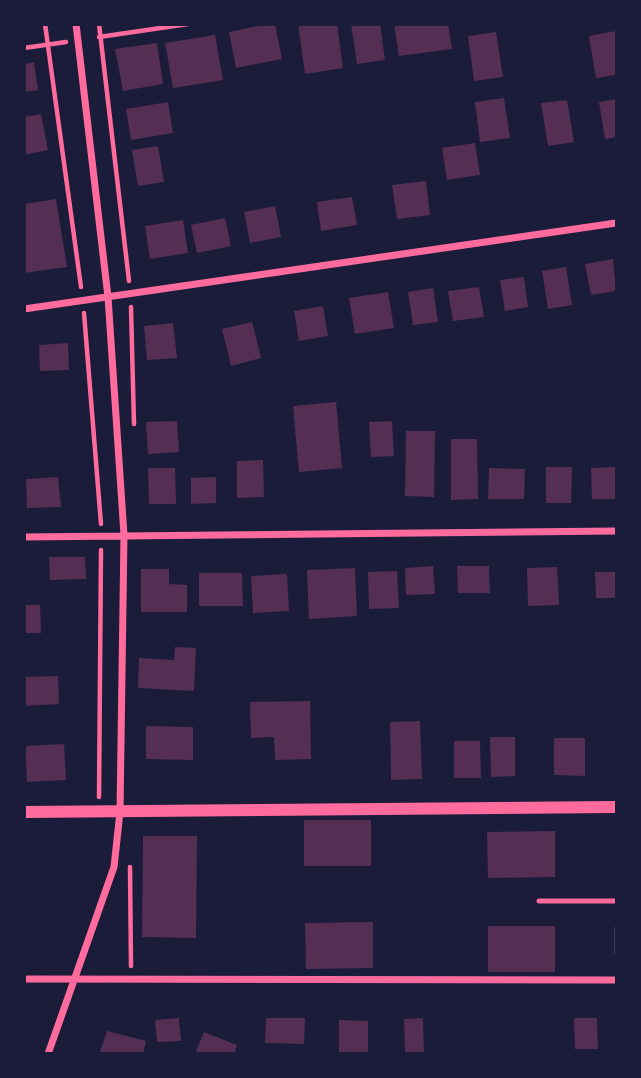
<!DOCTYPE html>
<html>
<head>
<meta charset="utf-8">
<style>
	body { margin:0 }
	#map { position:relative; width:641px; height:1078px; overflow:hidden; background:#1b1b3a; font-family:"Source Sans 3",sans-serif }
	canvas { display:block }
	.frame { position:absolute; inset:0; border:26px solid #1b1b3a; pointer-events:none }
</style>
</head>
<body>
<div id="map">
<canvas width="641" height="1078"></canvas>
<div class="frame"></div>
</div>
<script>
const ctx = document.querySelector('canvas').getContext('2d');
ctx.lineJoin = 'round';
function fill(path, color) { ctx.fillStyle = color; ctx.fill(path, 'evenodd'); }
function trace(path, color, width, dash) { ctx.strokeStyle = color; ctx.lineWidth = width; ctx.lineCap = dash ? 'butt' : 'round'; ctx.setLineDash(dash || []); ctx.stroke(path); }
const building = new Path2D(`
	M267,24H275L282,59L236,68L229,32Z
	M298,24H337L343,68L305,74Z
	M351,24H380L385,60L357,64Z
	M394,24H448L452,49L399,56Z
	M616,31V75L596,78L589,36Z
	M496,32L503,77L474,81L468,36Z
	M215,35L223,80L173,88L165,43Z
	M157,43L163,84L123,91L115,49Z
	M34,62L38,90L24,92V64Z
	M504,98L510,138L480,142L475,102Z
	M616,99V137L605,139L599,102Z
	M567,100L574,142L548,146L541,103Z
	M168,102L173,133L131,140L126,109Z
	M41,114L48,150L24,155V117Z
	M475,143L480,175L447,180L442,148Z
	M158,146L164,182L138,186L132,150Z
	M426,181L430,215L397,219L392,185Z
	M352,197L357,225L321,231L317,202Z
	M56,199L67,267L24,273V204Z
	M275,206L281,237L250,243L244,212Z
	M225,218L231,246L197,253L191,225Z
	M183,220L188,253L150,259L145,226Z
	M613,259L616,291L591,295L585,264Z
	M566,267L572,305L548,309L542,271Z
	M524,277L528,307L505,311L500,280Z
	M479,287L484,317L453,321L448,291Z
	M433,288L438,322L413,325L408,292Z
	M388,292L394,328L355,334L349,298Z
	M323,306L328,336L299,341L294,311Z
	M252,322L261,358L231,366L222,329Z
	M173,323L177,358L147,360L144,326Z
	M68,343L69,370L40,371L39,345Z
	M336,402L342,468L299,472L293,406Z
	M177,421L179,452L148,454L146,422Z
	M392,421L394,456L371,457L369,422Z
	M406,431H435L434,497L405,496Z
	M451,439H477L478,499L451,500Z
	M263,460L264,497L237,498V461Z
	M546,467H572L571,503H546Z
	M616,467V499H592L591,468Z
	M148,468H175L176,504H149Z
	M489,468L525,469L524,499H488Z
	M58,477L61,507L27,508L26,479Z
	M216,477V503L191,504V478Z
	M49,557H85L86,579L50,580Z
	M433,566L435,594L406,595L405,568Z
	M457,566H489L490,593H458Z
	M557,567L559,605L528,606L527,568Z
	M355,568L357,616L309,619L307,570Z
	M141,569H169V584L187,585V612H141Z
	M397,571L399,608L369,609L368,572Z
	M595,572H616V598H596Z
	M199,573H242L243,606H199Z
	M287,574L289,611L253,613L251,576Z
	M24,605H40L41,633H24Z
	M175,647L196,648L194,691L138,688L139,658L174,660Z
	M58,676L59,704L24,706V677Z
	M310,701L311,759L275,760L274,737L251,738L250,702Z
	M420,721L422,779L391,780L390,722Z
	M146,726L193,727V760L146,759Z
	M490,737H515V776L491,777Z
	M554,738H585V776L554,775Z
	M454,741H480L481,778H454Z
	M64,744L66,780L27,782L25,746Z
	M304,820H371V866H304Z
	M555,831V877L488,878L487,832Z
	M143,836H197L196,938L142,937Z
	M373,922V968L306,969L305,923Z
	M488,926H555V972H488Z
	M614,927H616V954H614Z
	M179,1018L181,1041L157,1042L155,1020Z
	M266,1018H305L304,1044L265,1043Z
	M423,1018L424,1053H405L404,1019Z
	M574,1018H597L598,1049H575Z
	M339,1020L368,1021V1054H339Z
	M107,1031L146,1041L143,1054H99Z
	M204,1032L237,1045L234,1054H195Z`);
const path = new Path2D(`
	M45,24L81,287
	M99,24L129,281
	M99,37L188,24
	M24,48L66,42
	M131,307L134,424
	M84,313L101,524
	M99,797L101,550
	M130,867L131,966`);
const service = new Path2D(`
	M539,901H616`);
const minor = new Path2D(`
	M24,309L616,223
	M24,537L616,531
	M24,979L616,980
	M48,1054L114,867L120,812L124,535L108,297L76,24`);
const tertiary = new Path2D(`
	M24,812L616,807`);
fill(building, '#542f53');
trace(path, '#ff6b9d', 4.5);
trace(service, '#ff6b9d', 5);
trace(minor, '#ff6b9d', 7);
trace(tertiary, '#ff6b9d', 12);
</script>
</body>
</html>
